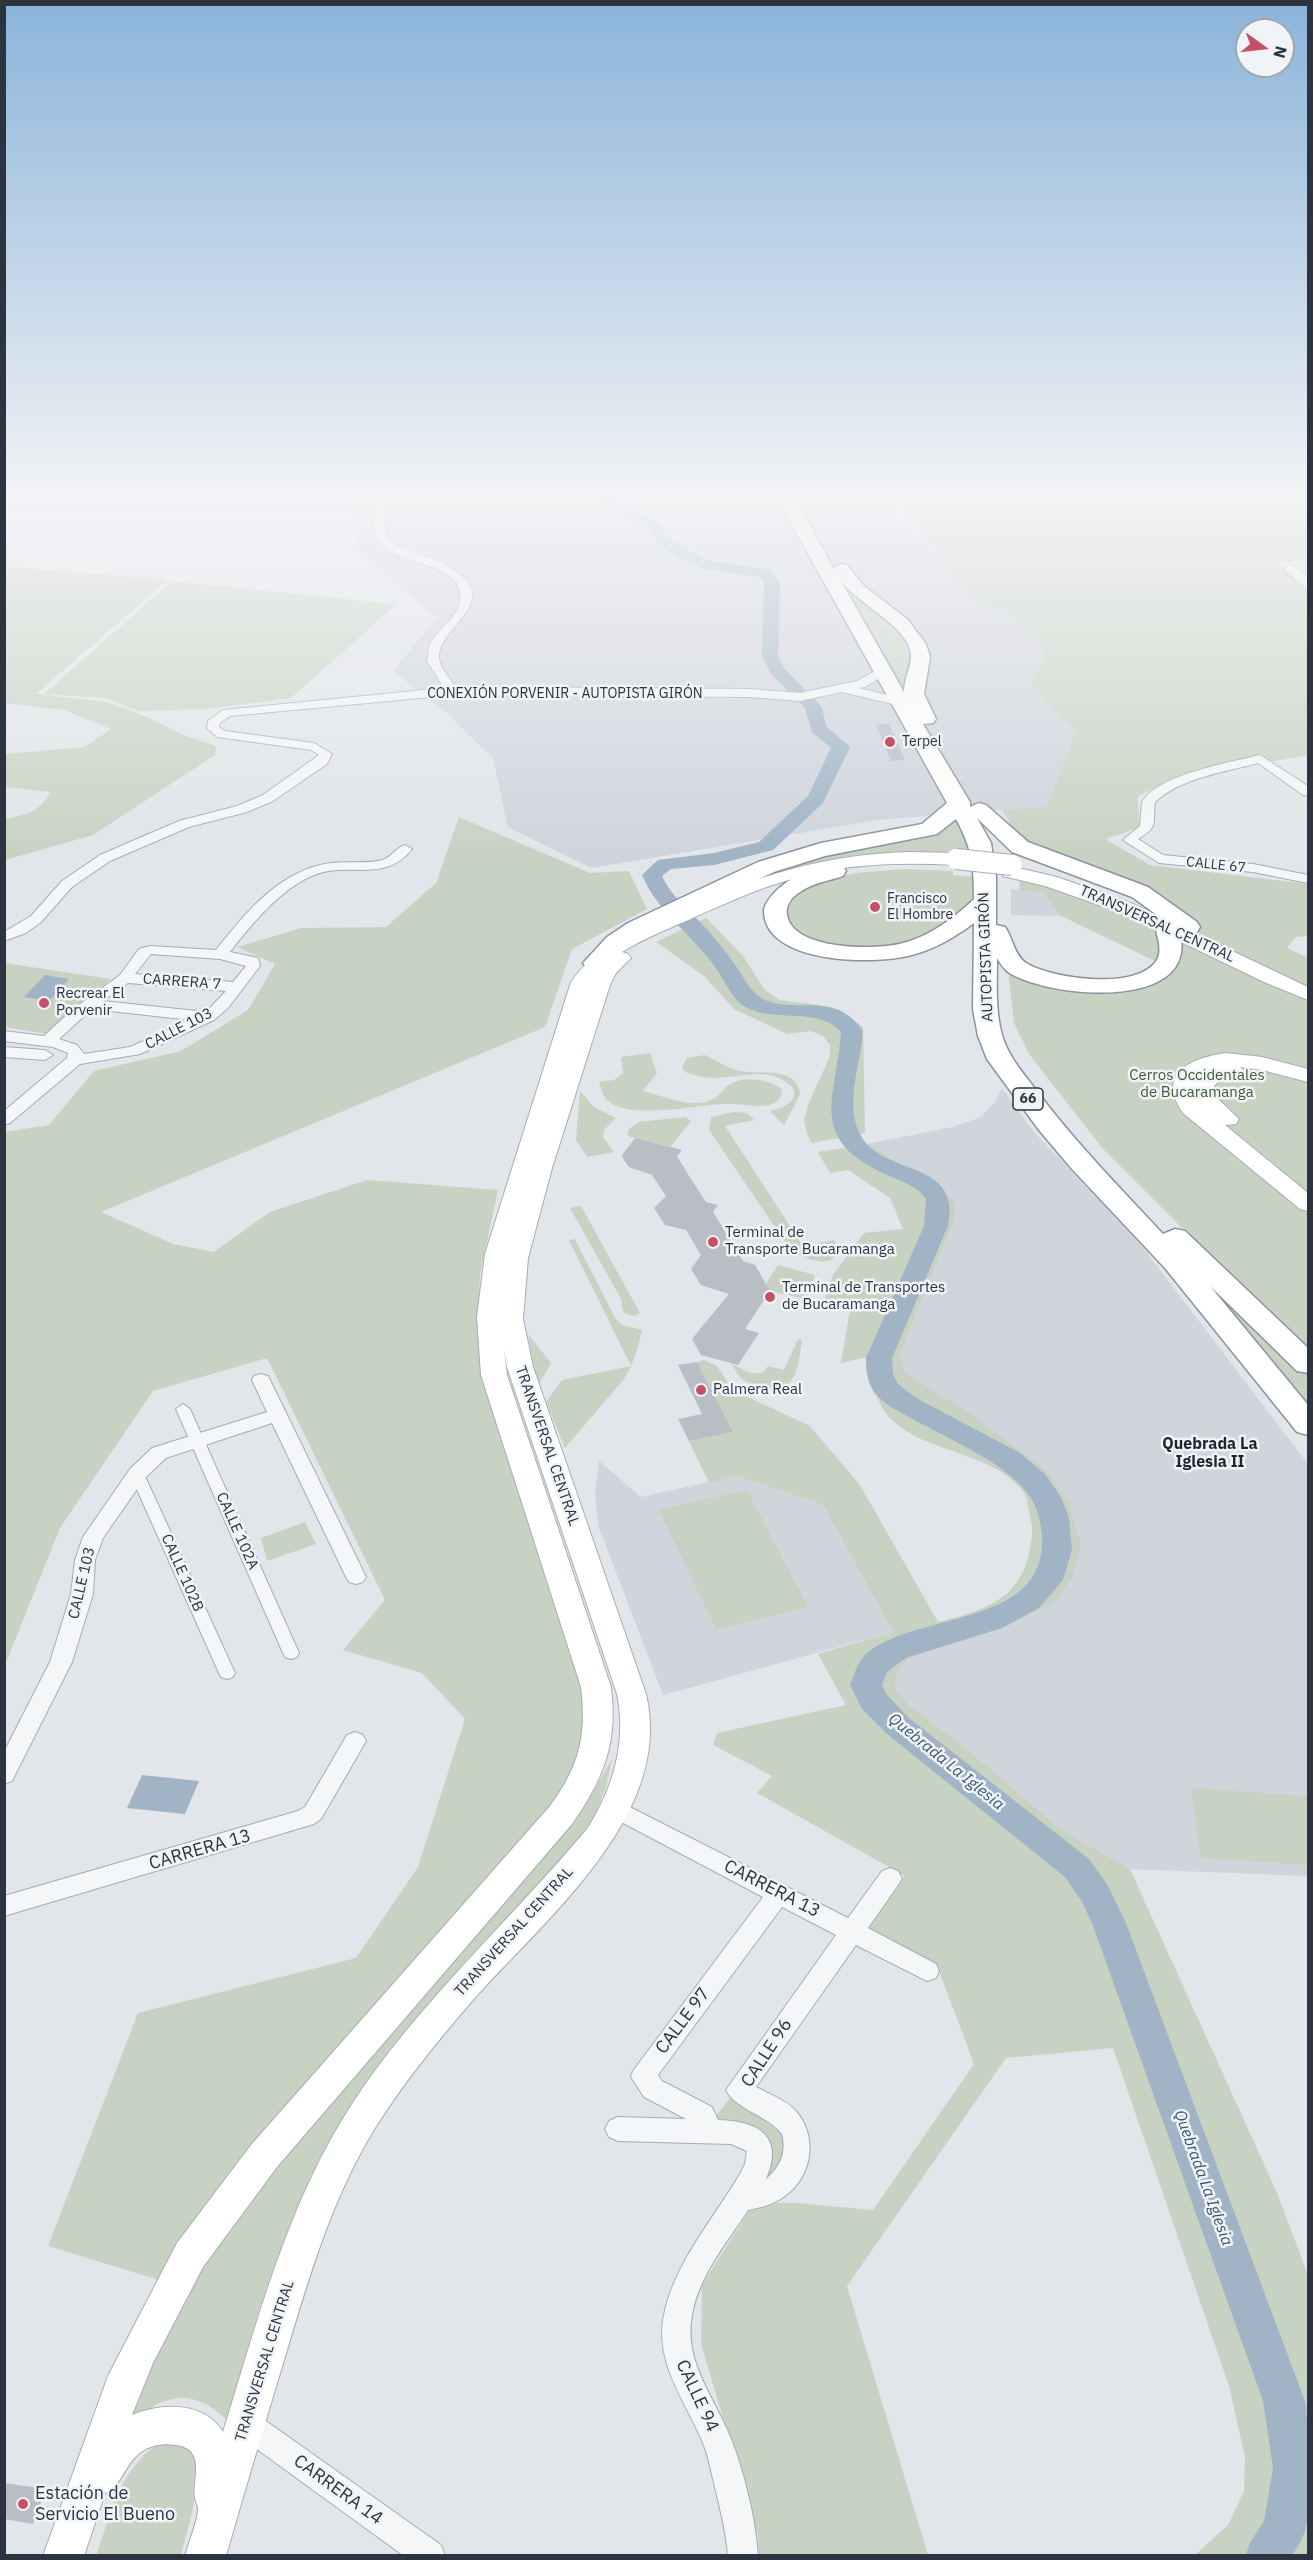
<!DOCTYPE html>
<html>
<head>
<meta charset="utf-8">
<style>
	body { margin:0 }
	#map { position:relative; width:1313px; height:2560px; overflow:hidden; background:#e2e5e9; font-family:"IBM Plex Sans",sans-serif }
	canvas { display:block }
	.frame { position:absolute; inset:0; border:6px solid #2b3440; pointer-events:none }
	.north { position:absolute; left:1235px; top:18px; width:60px; height:60px; box-sizing:border-box; background:#f1f4f7; border:2px solid #a2a7ae; border-radius:50%; rotate:105deg; font-size:16px; font-weight:700; line-height:24px; text-align:center; color:#2b3440 }
	.north::after { content:''; display:block; margin:auto; width:21px; height:27px; background:#c45168; clip-path:polygon(50% 0,100% 100%,50% 72%,0 100%) }
</style>
</head>
<body>
<div id="map">
<canvas width="1313" height="2560"></canvas>
<div class="frame"></div>
<div class="north">N</div>
</div>
<script>
const ctx = document.querySelector('canvas').getContext('2d');
ctx.lineJoin = 'round';
function fill(path, color) { ctx.fillStyle = color; ctx.fill(path, 'evenodd'); }
function trace(path, color, width, dash) { ctx.strokeStyle = color; ctx.lineWidth = width; ctx.lineCap = dash ? 'butt' : 'round'; ctx.setLineDash(dash || []); ctx.stroke(path); }
function write(font, color, halo, rows, align = 'center') {
  ctx.font = font + ' "IBM Plex Sans",sans-serif'; ctx.lineWidth = 5; ctx.setLineDash([]); ctx.textBaseline = 'middle'; ctx.strokeStyle = halo; ctx.fillStyle = color; for (const [text, x, y, turn = 0] of rows) {
    ctx.save(); ctx.translate(x, y); ctx.rotate((+turn || 0) * Math.PI / 180); ctx.textAlign = isNaN(turn) ? turn : align; if (halo) ctx.strokeText(text, 0, 0); ctx.fillText(text, 0, 0); ctx.restore();
  }
}
const built = new Path2D(`
	M359,497H872L1037,631L1045,656L1030,684L1076,732L1047,806L878,820L591,868L508,827L493,758L450,716L393,671L436,618L357,549V498Z
	M1011,889L1043,892L1061,916L1011,915Z
	M1002,1088L1033,1131L1141,1245L1308,1464V1876L1130,1869L1060,1829L972,1753L908,1704L895,1689L897,1673L912,1654L1006,1627L1081,1544L971,1414L904,1373L900,1353L954,1221L938,1186L867,1144L953,1127L981,1117L995,1102Z
	M599,1461L641,1497L736,1476L823,1505L893,1632L663,1695L598,1525L595,1494Z`);
const green = new Path2D(`
	M895,497H1308V561L1278,563L1308,590V755L1270,762L1261,755L1194,770L1138,796L1139,828L1105,839L1150,865L1308,884V936L1296,937L1287,948L1308,958V1350L1226,1272L1103,1149L1029,1054L1014,1023L1008,969L1067,987L1163,977L1177,965L1180,953L1178,940L1199,924L1146,890L1038,850L1019,838L1002,810L1047,806L1076,732L1030,684L1045,656L1037,631L969,595Z
	M12,567L168,580L36,694L107,702L149,718L186,736L216,746L215,755L93,835L5,860V819C23,815 42,812 50,792L5,787V754L85,747L111,729L64,710L5,703V573Z
	M172,581L397,604L291,698L205,709L139,711L105,698L44,694Z
	M849,593L892,622L882,621L867,627Z
	M880,627C913,626 918,699 921,723L895,680L875,629Z
	M459,817L590,873L629,871L647,909L572,949L545,1027L101,1212L173,1244L214,1252L270,1212L367,1180L498,1190L480,1274L477,1328L481,1374L591,1711L568,1788L162,2281L48,2246L138,2013L356,1958L418,1867L465,1719L422,1673L343,1650L385,1600L267,1358L153,1391L60,1528L5,1665V1132L49,1125L94,1071L181,1051L248,1010L275,964L237,947L302,928L386,927L436,883Z
	M955,817L966,843L967,857L804,867L775,874L742,886L759,874Z
	M904,869L953,871V875L975,877C974,886 975,896 970,904C956,923 922,940 899,946C879,952 816,947 799,935C790,929 785,917 785,907C811,871 864,873 904,869Z
	M1020,879L1060,887L1156,927L1162,955L1157,962L1061,916L1043,892L1019,890Z
	M706,918L743,956L764,989L779,1000L819,1005L848,1016L863,1027L865,1133L812,1143L807,1134L804,1120L808,1105L830,1056V1045L823,1036L811,1031L787,1034L734,1009L704,976L656,942Z
	M4,963L111,979L46,1034L5,1027Z
	M650,1053L657,1073L643,1091C664,1096 690,1109 711,1100C718,1098 723,1089 729,1085C743,1075 769,1079 782,1089C782,1097 778,1103 769,1105C754,1108 738,1103 723,1104C697,1105 625,1121 606,1099C602,1094 601,1087 599,1082L614,1080L623,1073L621,1057Z
	M705,1055C716,1060 729,1069 740,1071C760,1075 798,1065 800,1095L784,1125L770,1111C778,1109 786,1107 791,1101C796,1095 795,1089 790,1085C770,1067 741,1077 717,1078C706,1078 695,1076 685,1072L682,1067L687,1058Z
	M580,1091L594,1107L616,1118L604,1130L603,1137L614,1152L587,1157L576,1140Z
	M735,1112L747,1113L754,1120L725,1126L803,1246L834,1240L839,1246L832,1260C816,1264 803,1258 790,1249L709,1130L711,1117Z
	M685,1117L691,1121L670,1147L628,1136V1130L639,1122Z
	M867,1144L938,1186L955,1203L954,1221L900,1353L904,1372L971,1414L1046,1470L1068,1501L1081,1544L1073,1575L1056,1601L1006,1627L912,1654L897,1673L895,1689L908,1704L972,1753L1060,1829L1130,1869L1278,2195L1308,2275V2555H1195L1228,2525L1244,2491L1245,2457L1229,2386L1113,2048L1006,2058L847,2286L928,2555H759L758,2535L701,2344L702,2285L754,2203H797L873,2210L974,2064L938,1968L866,1931L905,1876L757,1793L772,1776L713,1745L717,1733L846,1705L818,1654L893,1632L823,1505L736,1476L709,1483L689,1441L733,1432L697,1362L704,1360L717,1366L733,1390L810,1426L860,1485L938,1622C983,1611 1022,1599 1030,1548C1032,1538 1033,1530 1031,1521C1029,1512 1028,1497 1022,1490C991,1451 926,1454 891,1419C884,1413 880,1403 876,1396C869,1385 864,1370 868,1357L841,1363L851,1303L822,1307L833,1275L864,1233L903,1229L890,1198L848,1170L830,1173L818,1152Z
	M581,1206L640,1313C634,1317 629,1316 623,1312L621,1299L570,1208Z
	M575,1239L615,1318L622,1325L642,1330C638,1348 634,1363 624,1379L565,1448L546,1402L562,1380L631,1366L569,1240Z
	M1181,1252L1308,1375V1410Z
	M778,1265L815,1275L806,1299L770,1291L766,1284Z
	M528,1334L551,1363L539,1384L532,1358Z
	M798,1339L802,1340C800,1352 799,1371 791,1381C780,1394 749,1388 739,1376C736,1373 734,1367 731,1364L751,1373H763L768,1366L784,1370Z
	M747,1490L808,1607L716,1629L659,1510Z
	M305,1522L316,1544L267,1561L261,1538Z
	M612,1759L606,1787L591,1825L401,2045L231,2424C194,2386 167,2393 128,2423L157,2347L194,2275L233,2217L558,1839L581,1812Z
	M1191,1788L1308,1796V1865L1201,1858Z
	M732,2095C754,2109 793,2125 785,2158C782,2169 765,2182 758,2191L772,2148C761,2123 740,2123 715,2118Z
	M166,2439L193,2449C200,2493 192,2514 181,2555L96,2556C112,2510 121,2464 166,2439Z`);
const water = new Path2D(`
	M45,975L69,979L49,1001L24,997Z
	M142,1775L199,1781L185,1814L127,1808Z`);
const river = new Path2D(`
	M586,497H604L658,522L672,541L708,560L771,570L780,583L778,656L784,668L822,707L826,726L850,747L823,803L773,850L714,865L671,869L662,876C670,894 684,905 697,919C711,933 724,949 736,966C744,978 751,994 765,1000C799,1014 835,990 863,1031C861,1063 845,1101 859,1132C879,1178 963,1157 948,1226L892,1358L893,1374L898,1384L918,1399L1020,1453L1045,1474L1061,1497L1069,1517L1072,1550L1063,1580L1039,1608L1002,1628L906,1658L887,1672L882,1685L886,1694L909,1718L1089,1859L1107,1884L1126,1923L1305,2401C1309,2431 1313,2504 1305,2531C1302,2540 1297,2548 1292,2556H1245L1251,2541L1264,2521L1273,2468L1263,2401L1092,1923L1082,1902L1065,1877L887,1734L862,1709L850,1685C854,1676 857,1663 864,1656C909,1611 1047,1630 1042,1537C1040,1511 1033,1495 1013,1478C985,1454 948,1438 916,1421C902,1413 884,1405 875,1393C867,1382 866,1370 866,1358L924,1226L926,1199C918,1186 900,1181 887,1175C806,1138 836,1101 841,1032C819,1007 779,1022 750,1009C734,1003 727,985 718,971C696,938 658,913 642,875L658,860L714,853L759,842L808,796L831,748L812,732L805,708L771,674L762,656L764,583L760,577L704,569L681,559L662,547L648,528Z`);
const building = new Path2D(`
	M889,724L905,760L891,761L876,725Z
	M635,1138L682,1150L677,1156L689,1176L706,1202L718,1205L713,1212L743,1261L755,1265L770,1291L745,1329L759,1333L738,1365L701,1355L692,1339L729,1294L701,1285L691,1269L701,1255L686,1230L665,1225L654,1208L666,1196L652,1175L629,1167L624,1160L622,1155Z
	M697,1362L733,1432L689,1441L678,1419L702,1414L678,1365Z
	M4,2483L46,2489L33,2524L4,2519Z`);
const pedestrian = new Path2D(`
	M183,1404L190,1409L299,1653L297,1657L291,1659L285,1657L283,1653L176,1409Z
	M137,1469L142,1470L144,1474L235,1673L233,1677L227,1679L221,1677L219,1673L130,1474L132,1470Z`);
const minor = new Path2D(`
	M376,497H386C384,514 380,530 393,543C413,554 438,558 457,572C501,604 436,628 439,659C440,668 451,680 456,687L750,689L800,693L857,681L882,667L886,668V674L865,687L858,688L905,699L907,702L901,706L842,692L800,701L750,697L452,695L230,716L220,723L219,727L225,731L314,743L332,754L327,764L273,801L247,812L189,827L110,861L72,887L41,922L26,933L4,941V932L31,916L62,881L100,855L179,821L237,806L263,795L319,755L311,750L217,737L207,728L208,721L223,710L444,688L427,661C428,657 428,651 429,647C436,628 465,615 460,592C454,558 385,567 375,534C371,522 375,509 376,497Z
	M1260,755L1308,786V796L1303,795L1258,763C1224,772 1181,778 1155,802C1152,823 1160,826 1138,839L1163,855L1253,864L1308,875V883L1253,872L1159,863L1123,840L1140,826L1142,802C1159,774 1229,763 1260,755Z
	M405,845L412,849C385,884 349,861 314,875C281,888 250,926 230,952L258,958L260,966L228,1008L214,1020L140,1054L80,1064L10,1123L4,1125V1111L67,1058L68,1053L53,1047L4,1041V1031L44,1036L72,1010L120,975L139,949L150,946L216,950C245,913 281,869 331,863C348,861 367,864 382,860C391,858 396,847 405,845ZM151,954L220,959L246,966L233,982L135,974ZM128,983L226,991L206,1012L103,1001ZM92,1009L191,1020L130,1047L84,1054L77,1045L59,1039Z
	M4,1047L45,1050L53,1055L45,1060L4,1057Z
	M261,1374L268,1376L270,1380L366,1577L363,1582L356,1584L349,1582L346,1577L272,1423L166,1458L144,1479L103,1538L95,1560L93,1594L72,1662L12,1781L4,1784V1752L50,1662L71,1594L75,1560L83,1537L130,1469L152,1448L267,1412L252,1380L254,1376Z
	M355,1732L363,1735L366,1741L321,1819L314,1824L4,1916V1896L298,1811L305,1807L347,1735Z
	M616,1800L848,1918L882,1871L890,1868L898,1871L902,1878L898,1885L868,1928L936,1964L939,1971L936,1978L927,1981L856,1945L756,2087C769,2094 786,2100 796,2111C820,2139 811,2182 779,2200C770,2205 759,2208 748,2210C728,2241 701,2273 693,2310C681,2360 714,2395 731,2439C744,2472 756,2520 758,2556H728C726,2529 719,2505 713,2479C710,2467 708,2455 703,2443C685,2399 652,2361 665,2310C677,2260 714,2218 740,2174L745,2164L747,2151L731,2144L618,2141L609,2137L605,2129L609,2121L618,2117L686,2119L644,2097L631,2077L633,2071L763,1897L608,1815L604,1809L608,1803ZM782,1907L836,1935L726,2090C735,2109 767,2115 782,2134C787,2153 780,2167 766,2179C785,2136 758,2121 718,2120L712,2107L662,2081L658,2075Z
	M246,2410L256,2414L441,2545L445,2556H404L236,2434L231,2424L236,2414Z`);
const tertiary = new Path2D(`
	M1291,564L1308,577V587L1303,586L1286,571L1285,568Z`);
const secondary = new Path2D(`
	M908,852L956,853L963,855L965,859L963,863L956,865C902,862 848,863 796,878C761,887 729,902 697,916C671,928 646,937 622,952L628,954L631,958L616,973L610,985L552,1168L528,1258L523,1319L533,1367L646,1694C675,1814 545,1919 474,1999C438,2040 404,2082 375,2128C331,2200 309,2277 285,2357C265,2423 245,2489 226,2556H185C189,2541 196,2526 198,2511C199,2506 196,2504 195,2498C192,2480 207,2449 176,2445C164,2443 151,2445 141,2452C125,2463 122,2486 105,2493L84,2556H43L108,2376L177,2243L251,2145L550,1806C579,1767 587,1736 581,1687L481,1375L477,1317L485,1254L571,982C598,943 638,928 679,910C759,876 820,855 908,852ZM504,1349L507,1367L617,1694C627,1742 613,1789 587,1829C509,1922 418,2003 352,2104C287,2204 258,2320 223,2432C204,2401 161,2403 132,2415L153,2363L203,2267L277,2167L572,1824C604,1778 618,1743 611,1687L507,1375Z
	M1010,866L1057,877L1133,904L1308,987V1000L1264,982L1119,912L1045,886L1003,876L1001,872L1003,868Z
	M1226,1053L1262,1057L1308,1069V1082L1262,1070L1240,1067L1243,1070L1240,1075L1222,1078L1214,1086L1217,1098L1239,1119L1236,1124L1225,1125L1308,1193V1211L1300,1209L1183,1113C1156,1073 1191,1058 1226,1053Z`);
const trunk = new Path2D(`
	M779,497H795L833,568L841,564L847,565L864,586L907,619L926,644L930,657L924,694L936,719L933,723L923,724L970,802V807L979,803L986,805L1028,842L1148,887L1197,922L1200,927L1197,932L1189,934L1179,930C1203,1012 1049,999 1008,972C1003,968 1000,963 997,958C997,983 995,1010 1002,1035C1008,1056 1023,1073 1036,1090C1074,1141 1119,1187 1163,1234L1175,1229L1185,1231L1308,1348V1373L1297,1371L1210,1286L1308,1405V1435L1297,1432L1165,1268L1071,1168L1039,1130L987,1059L978,1036L973,1009L974,923C955,937 935,949 912,955C876,965 762,965 764,909C772,884 818,860 843,866L846,871L843,876C829,881 812,883 800,892C792,897 785,905 787,915C793,950 872,950 899,944C927,938 953,919 974,899C974,866 972,848 956,819L937,834L825,856L774,872L644,933L623,947L603,968L595,970L587,968L583,963L607,937L628,923L758,862L821,843L922,824L947,803L791,523ZM841,581C857,603 910,628 911,655C911,668 904,679 904,692ZM977,818L1012,852L1132,897L1164,920L1158,921L1155,926C1157,936 1162,948 1158,958C1141,992 1052,979 1026,963C1014,955 1013,938 1005,927L996,925V877L991,843Z`);
const secondaryBridge = new Path2D(`
	M956,859L1012,865`);
const markers = [
	[890,742,6,"#c45168"],
	[875,907,6,"#c45168"],
	[44,1003,6,"#c45168"],
	[713,1242,6,"#c45168"],
	[770,1297,6,"#c45168"],
	[701,1390,6,"#c45168"],
	[23,2504,6,"#c45168"]
];
const farStreetnames = [
	["CONEXIÓN PORVENIR - AUTOPISTA GIRÓN",565,694],
	["CALLE 67",1216,865,6]
];
const farPoinames = [
	["Terpel",902,742],
	["Francisco",887,899],
	["El Hombre",887,915]
];
const shields = [
	[1028,1099,30]
];
const shieldNames = [
	["66",1028,1099]
];
const streetNames = [
	["TRANSVERSAL CENTRAL",1157,924,24],
	["AUTOPISTA GIRÓN",986,957,-92],
	["CARRERA 7",182,982,4],
	["CALLE 103",179,1029,-27],
	["TRANSVERSAL CENTRAL",547,1446,71],
	["CALLE 102A",237,1531,66],
	["CALLE 102B",182,1573,66],
	["CALLE 103",82,1583,-77],
	["TRANSVERSAL CENTRAL",514,1932,-48],
	["TRANSVERSAL CENTRAL",265,2361,-73]
];
const poiNames = [
	["Recrear El",56,994],
	["Porvenir",56,1011],
	["Terminal de",725,1233],
	["Transporte Bucaramanga",725,1250],
	["Terminal de Transportes",782,1288],
	["de Bucaramanga",782,1305],
	["Palmera Real",713,1390]
];
const parkNames = [
	["Cerros Occidentales",1197,1076],
	["de Bucaramanga",1197,1093]
];
const neighbourhoodNames = [
	["Quebrada La",1210,1444],
	["Iglesia II",1210,1462]
];
const waterNames = [
	["Quebrada La Iglesia",946,1762,39],
	["Quebrada La Iglesia",1203,2178,70]
];
const nearStreetnames = [
	["CARRERA 13",200,1850,-16],
	["CARRERA 13",772,1889,27],
	["CALLE 97",683,2021,-53],
	["CALLE 96",767,2053,-57],
	["CALLE 94",697,2396,65],
	["CARRERA 14",338,2490,36]
];
const nearPoinames = [
	["Estación de",35,2494],
	["Servicio El Bueno",35,2515]
];
fill(built, '#d0d4db');
fill(green, '#c8d2c3');
fill(water, '#a0b4c6');
fill(river, '#a0b4c6');
fill(building, '#b9bec5');
trace(pedestrian, '#a7acb3', 2);
trace(minor, '#a7acb3', 2);
trace(tertiary, '#a7acb3', 2);
trace(secondary, '#a7acb3', 2);
trace(trunk, '#8a939f', 3);
fill(pedestrian, '#f4f6f8');
fill(minor, '#f4f6f8');
fill(tertiary, '#f4f6f8');
fill(secondary, '#fff');
fill(trunk, '#fff');
trace(secondaryBridge, '#a7acb3', 22, []);
trace(secondaryBridge, '#fff', 20);
const sky = ctx.createLinearGradient(0, 0, 0, 855);
sky.addColorStop(0, '#8bb4da');
sky.addColorStop(0.58, '#f2f3f5');
sky.addColorStop(1, '#f2f3f500');
ctx.fillStyle = sky;
ctx.fillRect(0, 0, 1313, 855);
for (const [x, y, r, color] of markers) { const dot = new Path2D(); dot.arc(x, y, r, 0, 2 * Math.PI); ctx.fillStyle = color; ctx.fill(dot); trace(dot, '#f1f4f7', 2); }
write('14px', '#2b3440', '#f1f4f7', farStreetnames);
write('14px', '#2b3440', '#f1f4f7', farPoinames, 'left');
for (const [x, y, w] of shields) { const box = new Path2D(); box.roundRect(x - w / 2, y - 11, w, 22, 4.5); ctx.fillStyle = '#f1f4f7'; ctx.fill(box); trace(box, '#2b3440', 1.5); }
write('bold 14px', '#2b3440', null, shieldNames);
write('15px', '#2b3440', '#f1f4f7', streetNames);
write('15px', '#2b3440', '#f1f4f7', poiNames, 'left');
write('15px', '#415a3a', '#f1f4f7', parkNames);
write('bold 16px', '#1d2531', '#f1f4f7', neighbourhoodNames);
write('italic 16px', '#385470', '#f1f4f7', waterNames);
write('18px', '#2b3440', '#f1f4f7', nearStreetnames);
write('18px', '#2b3440', '#f1f4f7', nearPoinames, 'left');
</script>
</body>
</html>
